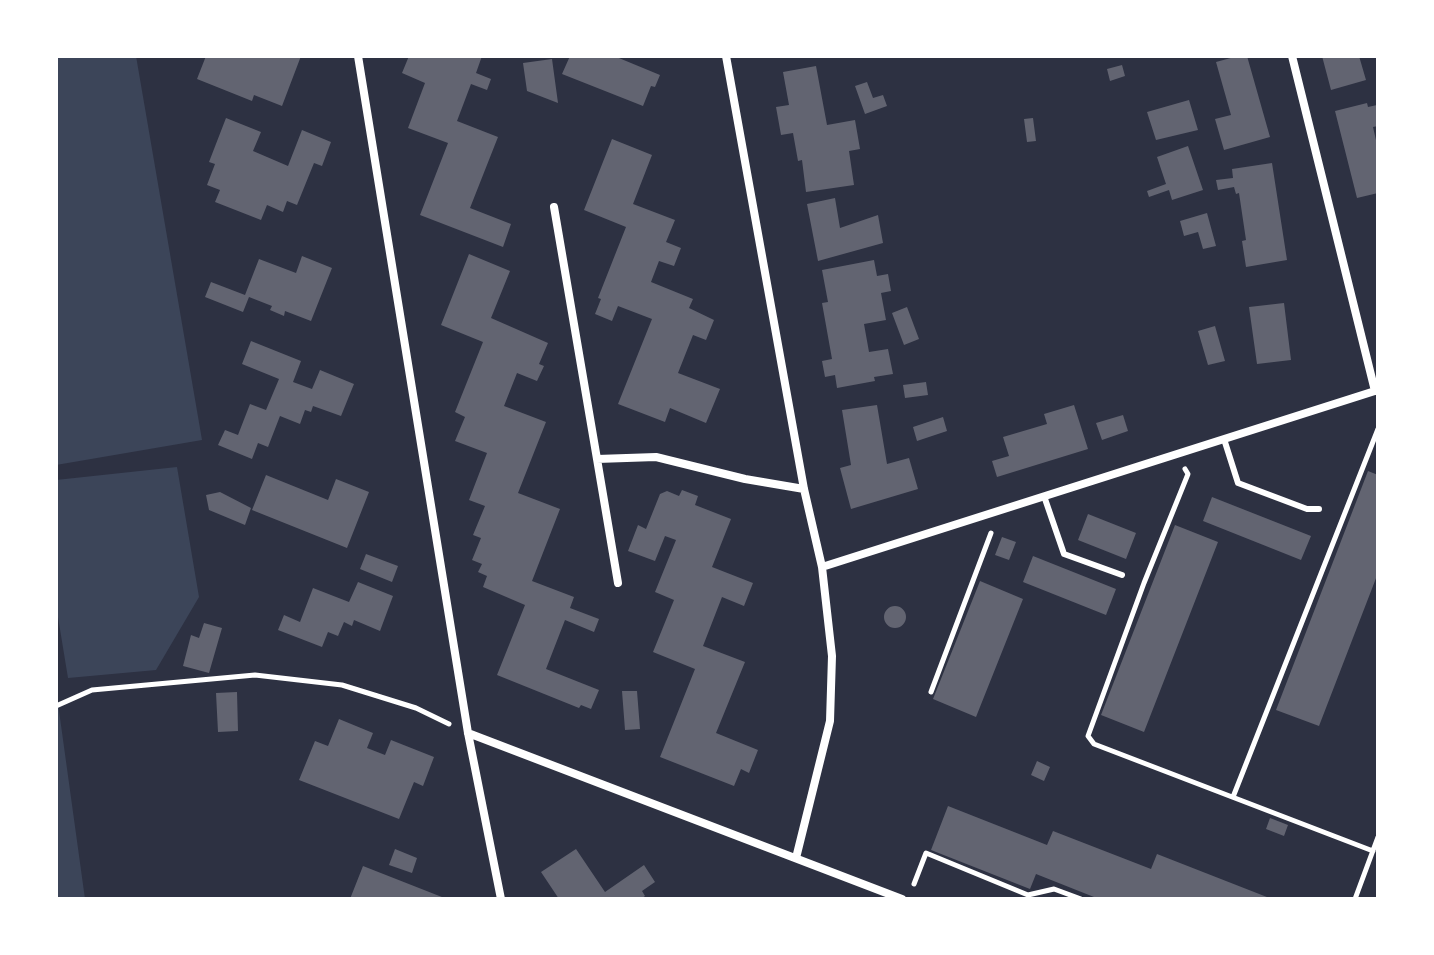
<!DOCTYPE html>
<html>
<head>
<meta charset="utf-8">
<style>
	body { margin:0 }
	#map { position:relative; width:1434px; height:955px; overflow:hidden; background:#2d3142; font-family:"Roboto Condensed",sans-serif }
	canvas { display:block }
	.frame { position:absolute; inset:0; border:58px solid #fff; pointer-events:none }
</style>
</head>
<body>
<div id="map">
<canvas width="1434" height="955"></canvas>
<div class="frame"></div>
</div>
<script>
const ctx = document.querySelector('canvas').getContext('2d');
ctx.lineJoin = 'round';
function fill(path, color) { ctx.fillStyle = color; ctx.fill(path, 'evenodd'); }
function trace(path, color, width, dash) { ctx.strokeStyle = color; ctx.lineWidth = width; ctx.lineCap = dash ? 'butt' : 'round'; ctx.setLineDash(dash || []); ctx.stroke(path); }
const green = new Path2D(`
	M56,56H136L202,440L56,465Z
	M177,467L199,597L156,670L68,678L56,605V480Z
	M56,689L85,899H56Z`);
const building = new Path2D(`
	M206,56H301L282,106L254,95L252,101L197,79Z
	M409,56H482L476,73L491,79L487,90L471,84L457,121L498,137L470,208L511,224L503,247L420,215L448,143L408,128L425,83L402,73Z
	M570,56H614L660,75L655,87L651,86L643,106L562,74Z
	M1238,56H1247L1270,137L1224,150L1215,119L1231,115L1216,62Z
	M1322,56H1359L1366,80L1331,90Z
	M552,59L558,103L527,91L523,63Z
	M1122,65L1125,76L1110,81L1107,69Z
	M816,66L827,125L855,120L860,149L849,151L854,185L806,192L802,160L798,161L793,133L781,135L776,107L789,105L783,72Z
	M867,82L873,98L883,95L887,106L865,114L855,86Z
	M1189,100L1198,130L1156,140L1147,112Z
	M1367,103L1368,107L1377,105L1378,110V126L1373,127L1378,149V193L1357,198L1335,111Z
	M226,118L261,132L253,151L288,166L302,130L331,142L322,166L314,163L297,205L287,201L283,212L267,205L261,220L215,202L220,190L207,185L215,164L209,162Z
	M1033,118L1036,141L1027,142L1024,119Z
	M612,139L652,155L633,204L675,220L666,242L681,248L674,266L659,261L651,282L693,299L689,308L714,320L706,340L693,335L678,373L720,389L706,423L670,408L665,422L618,404L652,319L618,306L612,321L595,314L601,299L598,298L626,227L584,210Z
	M1188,146L1203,190L1172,200L1169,190L1149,197L1147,191L1166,184L1157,157Z
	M1272,163L1287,260L1246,267L1242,241L1246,240L1239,193L1236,194L1234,187L1218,190L1216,180L1233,178L1232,169Z
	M835,198L840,228L878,215L883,243L818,261L807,204Z
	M1207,213L1216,246L1203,249L1198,232L1184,236L1180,221Z
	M469,254L510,271L491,318L548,343L539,364L544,366L537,381L517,373L504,406L546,422L518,493L560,509L532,581L574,597L570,608L599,619L594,632L565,620L546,669L599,690L591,709L581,705L579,708L497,675L525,605L483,587L487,576L478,572L482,564L472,560L481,538L473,535L485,506L469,500L487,453L455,441L465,417L455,412L483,342L441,325Z
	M302,256L332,268L311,321L285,311L284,316L270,310L272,306L249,297L243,312L205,297L211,282L245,295L259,259L296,273Z
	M874,260L877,276L888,274L891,291L881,293L886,320L864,324L869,352L888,349L893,374L874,377L875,381L837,388L835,375L825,377L822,361L832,359L822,303L828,302L822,270Z
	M1284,303L1291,360L1257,364L1249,307Z
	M907,307L919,339L904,345L892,313Z
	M1215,326L1225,361L1208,365L1198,331Z
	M251,341L301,361L293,382L312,389L320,370L354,384L341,416L313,406L311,412L305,410L300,424L280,416L268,447L258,443L252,459L218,445L225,430L238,435L250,404L266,410L279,379L242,364Z
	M926,382L928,395L905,398L903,385Z
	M877,405L887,464L909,458L918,489L851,509L840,468L851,465L842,410Z
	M1074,405L1088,449L997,477L992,461L1009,456L1003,437L1047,424L1044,414Z
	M1123,415L1128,431L1102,440L1096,423Z
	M943,417L947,431L917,441L913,427Z
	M1368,471L1378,475V573L1319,726L1276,710Z
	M266,475L328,500L336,479L369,492L347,548L252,510Z
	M682,490L698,496L695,505L731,519L712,567L753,583L744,606L722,597L703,646L745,662L716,733L758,750L749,773L741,769L734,786L660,757L695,669L653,652L674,600L655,592L676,540L665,536L655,561L628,551L638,525L646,529L660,494L667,491L679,496Z
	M220,492L251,508L245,525L209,510L206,495Z
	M1212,497L1311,536L1301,560L1203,521Z
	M1088,514L1136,533L1126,559L1078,540Z
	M1175,525L1218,542L1144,732L1101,715Z
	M1002,537L1016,542L1009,560L995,555Z
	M366,554L398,566L392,582L360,569Z
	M1033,556L1116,589L1106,615L1023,582Z
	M980,581L1023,599L976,717L933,699Z
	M358,582L393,596L380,631L354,620L352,626L344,622L338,636L328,632L322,647L278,630L284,615L300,622L313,588L349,602Z
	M884 617a11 11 0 1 1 22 0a11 11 0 1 1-22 0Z
	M204,623L222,628L209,673L183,666L191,635L199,638Z
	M622,691H637L640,729L625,730Z
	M237,692L238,731L218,732L216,693Z
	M339,719L373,733L367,748L385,755L391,740L434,757L423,786L414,782L399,819L299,780L315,741L328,746Z
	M1037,761L1050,767L1044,781L1031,775Z
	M948,806L1047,845L1053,831L1151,869L1157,854L1272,899H1099L1036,874L1030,889L931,850Z
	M1270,818L1288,825L1284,836L1266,829Z
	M395,849L417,858L412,873L389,865Z
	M576,849L605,892L644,865L655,882L642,891L645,896L641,899H559L541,872Z
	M363,866L447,899H350Z`);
const path = new Path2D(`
	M1185,469L1188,474L1144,583L1088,736L1094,744L1373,851
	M931,692L991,533
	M56,706L92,690L255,675L342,685L416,708L449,724
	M1233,797L1378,429
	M914,884L926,853L1028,895L1054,889L1081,899
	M1355,899L1378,837`);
const service = new Path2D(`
	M1224,439L1238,483L1307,509H1319
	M1044,496L1064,554L1122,575`);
const minor = new Path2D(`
	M358,56L468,733L501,899
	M726,56L804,489L822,567L832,656L830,721L796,858
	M1292,56L1375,391
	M554,207L597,459
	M822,567L1378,390
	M618,583L597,459L656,457L745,479L804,489
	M468,733L902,899`);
fill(green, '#3c4559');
fill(building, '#626471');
trace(path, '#fff', 5);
trace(service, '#fff', 6);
trace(minor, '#fff', 8);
</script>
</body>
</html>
